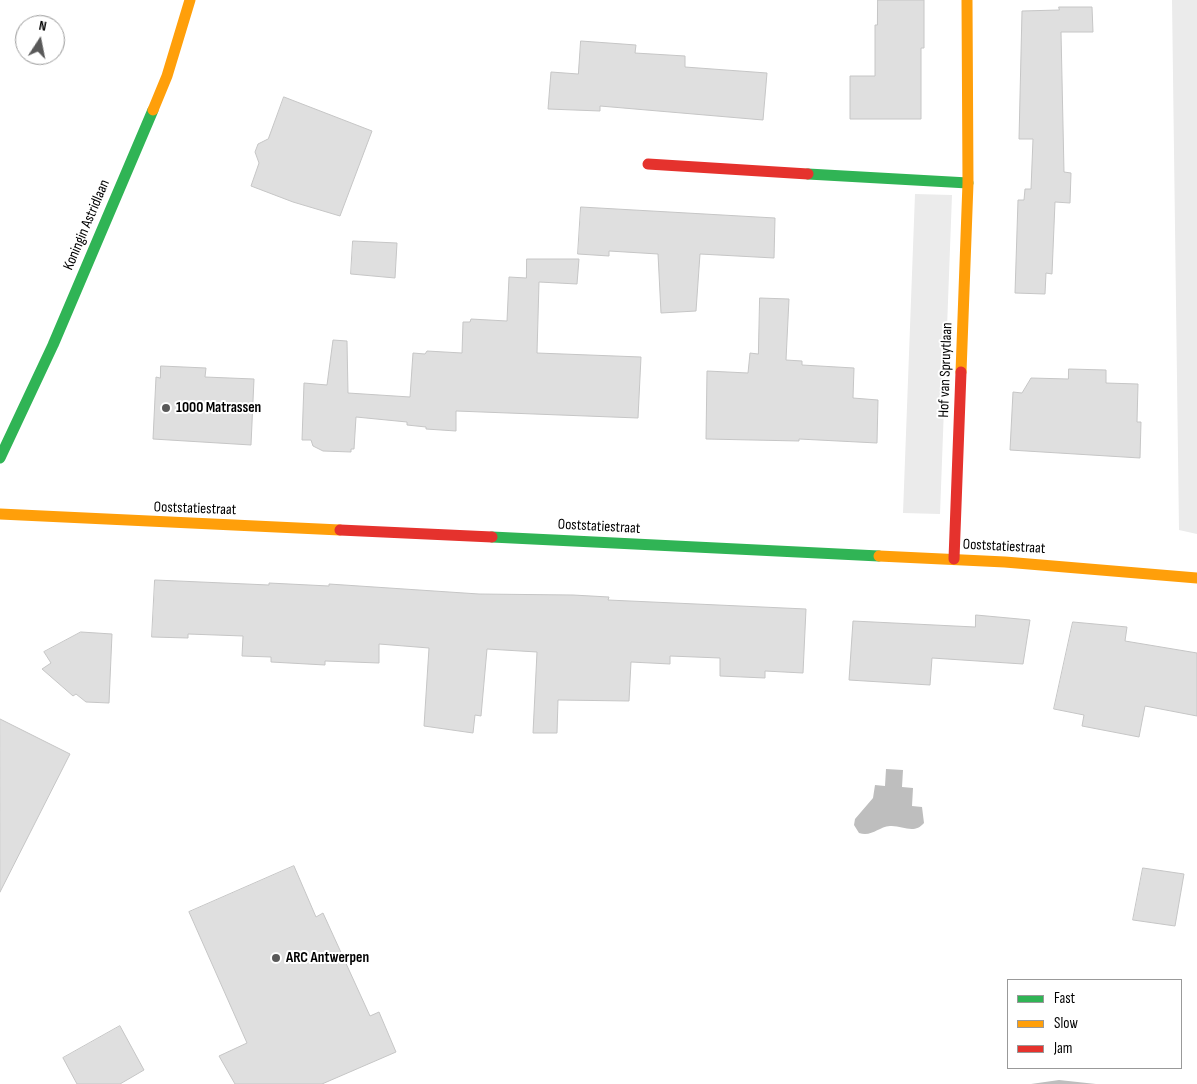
<!DOCTYPE html>
<html>
<head>
<meta charset="utf-8">
<style>
	body { margin:0 }
	#map { position:relative; width:1197px; height:1084px; overflow:hidden; background:#fff; font-family:"Sofia Sans Condensed",sans-serif }
	canvas { display:block }
	.legend { position:absolute; left:1007px; top:979px; width:175px; height:90px; box-sizing:border-box; background:#fff; border:1px solid #999; margin:0; padding:6px 9px; list-style:none; font-size:15px; color:#000 }
	.legend li { display:flex; align-items:center; gap:10px; height:25px }
	.legend b { width:25px; border:1px solid #999 }
	.north { position:absolute; left:15px; top:15px; width:50px; height:50px; box-sizing:border-box; background:#fff; border:1px solid #999; border-radius:50%; rotate:11deg; font-size:14px; font-weight:700; line-height:20px; text-align:center; color:#000 }
	.north::after { content:''; display:block; margin:auto; width:18px; height:22px; background:#595959; clip-path:polygon(50% 0,100% 100%,50% 72%,0 100%) }
</style>
</head>
<body>
<div id="map">
<canvas width="1197" height="1084"></canvas>
<ul class="legend">
<li><b style="height:6px;background:#30b455"></b>Fast</li>
<li><b style="height:6px;background:#ff9f0a"></b>Slow</li>
<li><b style="height:6px;background:#e5322d"></b>Jam</li>
</ul>
<div class="north">N</div>
</div>
<script>
const ctx = document.querySelector('canvas').getContext('2d');
ctx.lineJoin = 'round';
function fill(path, color) { ctx.fillStyle = color; ctx.fill(path, 'evenodd'); }
function trace(path, color, width, dash) { ctx.strokeStyle = color; ctx.lineWidth = width; ctx.lineCap = dash ? 'butt' : 'round'; ctx.setLineDash(dash || []); ctx.stroke(path); }
function write(font, color, halo, rows, align = 'center') {
  ctx.font = font + ' "Sofia Sans Condensed",sans-serif'; ctx.lineWidth = 4; ctx.setLineDash([]); ctx.textBaseline = 'middle'; ctx.strokeStyle = halo; ctx.fillStyle = color; for (const [text, x, y, turn = 0] of rows) {
    ctx.save(); ctx.translate(x, y); ctx.rotate((+turn || 0) * Math.PI / 180); ctx.textAlign = isNaN(turn) ? turn : align; if (halo) ctx.strokeText(text, 0, 0); ctx.fillText(text, 0, 0); ctx.restore();
  }
}
const green = new Path2D(`
	M1172,0H1197V534L1179,530Z
	M915,194L952,195L940,514L903,513Z`);
const water = new Path2D(`
	M886,769L903,770L902,787L913,788L912,806L922,807L924,823C914,835 902,825 890,826C878,827 872,837 859,833L854,825L855,819L873,798L875,785L885,786Z
	M1059,1080L1096,1084H1031Z`);
const building = new Path2D(`
	M878,0H924V48H921V119H850V76H875V25H877Z
	M1059,7H1092L1093,32H1061L1064,172L1071,173L1070,203L1055,202L1052,274L1046,273L1045,294L1015,293L1018,200H1024L1025,189H1031L1033,139H1019L1022,11L1059,10Z
	M581,41L636,45L635,53L685,56V67L767,73L763,120L600,106V111L548,109L551,72L578,74Z
	M284,97L372,131L340,216L293,202L251,186L259,163L255,152L258,144L268,139Z
	M581,207L775,218L774,258L700,254L696,311L661,313L658,254L609,251V256L578,254Z
	M353,241L397,243L395,278L351,274Z
	M527,259H579L577,284L539,282L537,353L641,357L638,418L456,411V431L426,429V427L407,425V422L356,417L354,449H351V452L323,451L313,446L311,440H302L304,383L327,385L333,340L347,341L348,393L410,397L413,353L425,354L427,351L462,353L463,322H470L471,319L507,321L509,277L526,278Z
	M760,298L789,299L786,360L802,361V365L854,368L853,398L878,400L877,443L799,439V441L706,439L707,371L748,373L750,353L758,354Z
	M161,366L206,368L205,377L254,379L251,445L153,439L156,377L160,378Z
	M1069,369L1106,370V383L1138,384L1137,422H1141L1140,458L1010,450L1013,392L1022,393L1031,378L1068,379Z
	M155,580L269,585V583L329,586V584L479,594L573,595L609,597L608,600L806,609L803,673L765,671V678L720,676V658L670,656V664L631,662L629,701L558,700L557,733H533L537,652L487,649L481,716L475,715L473,733L424,726L429,648L379,644V663L325,661V665L271,662V657L242,656L243,636L188,634V638L152,637Z
	M976,615L1030,620L1023,664L932,658L930,685L849,680L853,621L975,627Z
	M1073,622L1127,627L1125,641L1197,653V716L1145,706L1139,737L1082,726L1084,715L1054,709Z
	M81,632L112,634L109,703L86,702L76,694L73,696L42,669L51,663L44,652Z
	M0,719L70,754L0,892Z
	M294,866L316,917L323,913L370,1016L379,1012L396,1052L322,1084H235L219,1056L247,1043L189,912Z
	M1143,868L1184,874L1175,926L1133,920Z
	M120,1026L144,1070L120,1084H77L63,1058Z`);
const fast = new Path2D(`
	M808,174L968,183
	M0,458L53,345L153,110
	M492,537L879,556`);
const slow = new Path2D(`
	M153,110L167,76L190,0
	M961,372L968,183L967,0
	M0,514L340,530
	M879,556L1005,562L1197,578`);
const jam = new Path2D(`
	M648,164L808,174
	M340,530L492,537
	M954,559L961,372`);
const markers = [
	[166,408,5,"#595959"],
	[276,958,5,"#595959"]
];
const streetNames = [
	["Koningin Astridlaan",87,225,-67],
	["Hof van Spruytlaan",946,370,-88],
	["Ooststatiestraat",195,509,2],
	["Ooststatiestraat",599,527,3],
	["Ooststatiestraat",1004,547,3]
];
const poiNames = [
	["1000 Matrassen",176,408],
	["ARC Antwerpen",286,958]
];
fill(green, '#ebebeb');
fill(water, '#bebebe');
fill(building, '#dfdfdf');
trace(building, '#c6c6c6', 1);
trace(fast, '#30b455', 11);
trace(slow, '#ff9f0a', 11);
trace(jam, '#e5322d', 11);
for (const [x, y, r, color] of markers) { const dot = new Path2D(); dot.arc(x, y, r, 0, 2 * Math.PI); ctx.fillStyle = color; ctx.fill(dot); trace(dot, '#fff', 2); }
write('15px', '#000', '#fff', streetNames);
write('bold 15px', '#000', '#fff', poiNames, 'left');
</script>
</body>
</html>
